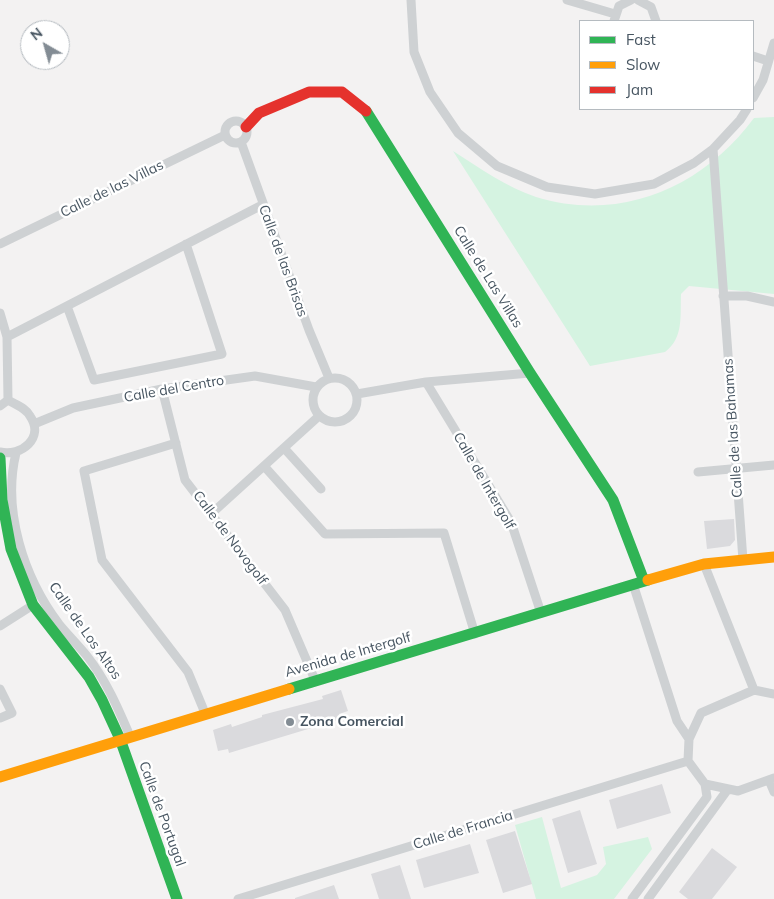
<!DOCTYPE html>
<html>
<head>
<meta charset="utf-8">
<style>
	body { margin:0 }
	#map { position:relative; width:774px; height:899px; overflow:hidden; background:#f3f2f2; font-family:Mulish,sans-serif }
	canvas { display:block }
	.legend { position:absolute; left:579px; top:20px; width:175px; height:90px; box-sizing:border-box; background:#fff; border:1px solid #b5bbc0; margin:0; padding:6px 9px; list-style:none; font-size:15px; color:#475561 }
	.legend li { display:flex; align-items:center; gap:10px; height:25px }
	.legend b { width:25px; border:1px solid #b5bbc0 }
	.north { position:absolute; left:20px; top:20px; width:50px; height:50px; box-sizing:border-box; background:#fff; border:1px solid #b5bbc0; border-radius:50%; rotate:322deg; font-size:14px; font-weight:700; line-height:20px; text-align:center; color:#475561 }
	.north::after { content:''; display:block; margin:auto; width:18px; height:22px; background:#838c94; clip-path:polygon(50% 0,100% 100%,50% 72%,0 100%) }
</style>
</head>
<body>
<div id="map">
<canvas width="774" height="899"></canvas>
<ul class="legend">
<li><b style="height:6px;background:#30b455"></b>Fast</li>
<li><b style="height:6px;background:#ff9f0a"></b>Slow</li>
<li><b style="height:6px;background:#e5322d"></b>Jam</li>
</ul>
<div class="north">N</div>
</div>
<script>
const ctx = document.querySelector('canvas').getContext('2d');
ctx.lineJoin = 'round';
function fill(path, color) { ctx.fillStyle = color; ctx.fill(path, 'evenodd'); }
function trace(path, color, width, dash) { ctx.strokeStyle = color; ctx.lineWidth = width; ctx.lineCap = dash ? 'butt' : 'round'; ctx.setLineDash(dash || []); ctx.stroke(path); }
function write(font, color, halo, rows, align = 'center') {
  ctx.font = font + ' Mulish,sans-serif'; ctx.lineWidth = 5; ctx.setLineDash([]); ctx.textBaseline = 'middle'; ctx.strokeStyle = halo; ctx.fillStyle = color; for (const [text, x, y, turn = 0] of rows) {
    ctx.save(); ctx.translate(x, y); ctx.rotate((+turn || 0) * Math.PI / 180); ctx.textAlign = isNaN(turn) ? turn : align; if (halo) ctx.strokeText(text, 0, 0); ctx.fillText(text, 0, 0); ctx.restore();
  }
}
const green = new Path2D(`
	M774,117V294L689,286L681,294C680,315 684,338 665,352L590,366L453,151C480,168 506,187 536,197C621,223 703,187 754,118Z
	M542,817L561,888L597,875L606,864L603,847L648,837L652,849L614,899H536L515,825Z`);
const building = new Path2D(`
	M734,519L735,540L730,546L707,549L704,521Z
	M341,690L348,711L339,714L341,719L229,753L228,749L218,751L213,730L231,724L232,727L262,717V715L323,699L322,696Z
	M662,784L671,813L617,829L609,800Z
	M580,810L597,864L568,873L552,819Z
	M515,831L532,884L503,893L486,840Z
	M470,844L479,873L424,888L416,860Z
	M712,848L737,867L712,899H688L679,892Z
	M400,865L411,899H379L371,874Z
	M334,885L339,899H295V898Z`);
const street = new Path2D(`
	M411,0L414,52L430,92L458,133L497,166L547,187L595,194L654,184L694,163L713,149L740,120L747,109
	M567,0L615,14
	M638,0L651,7L656,21
	M614,21L619,6L631,0
	M753,56L768,61
	M753,98L763,80L774,43
	M225 132a11 11 0 1 1 22 0a11 11 0 1 1-22 0Z
	M241,142L309,330L329,378
	M713,149L743,560
	M0,244L225,135
	M723,296H747L774,302
	M67,306L94,380L222,354L186,244
	M0,313L7,337L8,400
	M7,337L262,205
	M313 400a22 22 0 1 1 44 0a22 22 0 1 1-44 0Z
	M426,382L511,522L541,613
	M162,389L185,480L285,610L315,680
	M357,394L426,382L530,373
	M0,406L8,400C16,405 26,408 30,416C45,438 21,457 0,452
	M34,424L73,408L162,389L255,376L316,387
	M176,443L84,471L102,560L188,672L205,713
	M284,448L321,489
	M16,453C2,511 24,578 59,624C68,635 78,645 87,656C106,680 118,708 130,736
	M264,466L325,534L444,533L475,634
	M698,472L774,465
	M211,514L319,416
	M704,564L754,690
	M633,584L677,721L689,739
	M0,626L33,605
	M0,689L12,713L0,718
	M774,694L754,690L701,713L689,739L688,761L705,784L738,791L774,778
	M769,780L774,792
	M238,899L688,761
	M632,899L707,797L705,784
	M648,899L728,789`);
const fast = new Path2D(`
	M366,111L530,373L613,500L644,581
	M0,458L2,500L11,549L33,605L89,677L102,700L120,739L177,899
	M289,689L648,580`);
const slow = new Path2D(`
	M648,580L704,564L774,557
	M0,777L289,689`);
const jam = new Path2D(`
	M246,127L259,113L309,92H342L366,111`);
const markers = [
	[290,722,5,"#838c94"]
];
const streetNames = [
	["Calle de las Villas",112,189,-26],
	["Calle de las Brisas",283,261,70],
	["Calle de Las Villas",488,277,58],
	["Calle del Centro",174,389,-10],
	["Calle de las Bahamas",733,428,-94],
	["Calle de Intergolf",484,481,60],
	["Calle de Novogolf",230,538,53],
	["Calle de Los Altos",85,631,55],
	["Avenida de Intergolf",348,655,-16],
	["Calle de Portugal",162,814,70],
	["Calle de Francia",463,830,-17]
];
const poiNames = [
	["Zona Comercial",300,722]
];
fill(green, '#d5f3e1');
fill(building, '#dadadd');
trace(street, '#ced1d3', 9);
trace(fast, '#30b455', 11);
trace(slow, '#ff9f0a', 11);
trace(jam, '#e5322d', 11);
for (const [x, y, r, color] of markers) { const dot = new Path2D(); dot.arc(x, y, r, 0, 2 * Math.PI); ctx.fillStyle = color; ctx.fill(dot); trace(dot, '#fff', 2); }
write('14px', '#475561', '#fff', streetNames);
write('bold 14px', '#475561', '#fff', poiNames, 'left');
</script>
</body>
</html>
